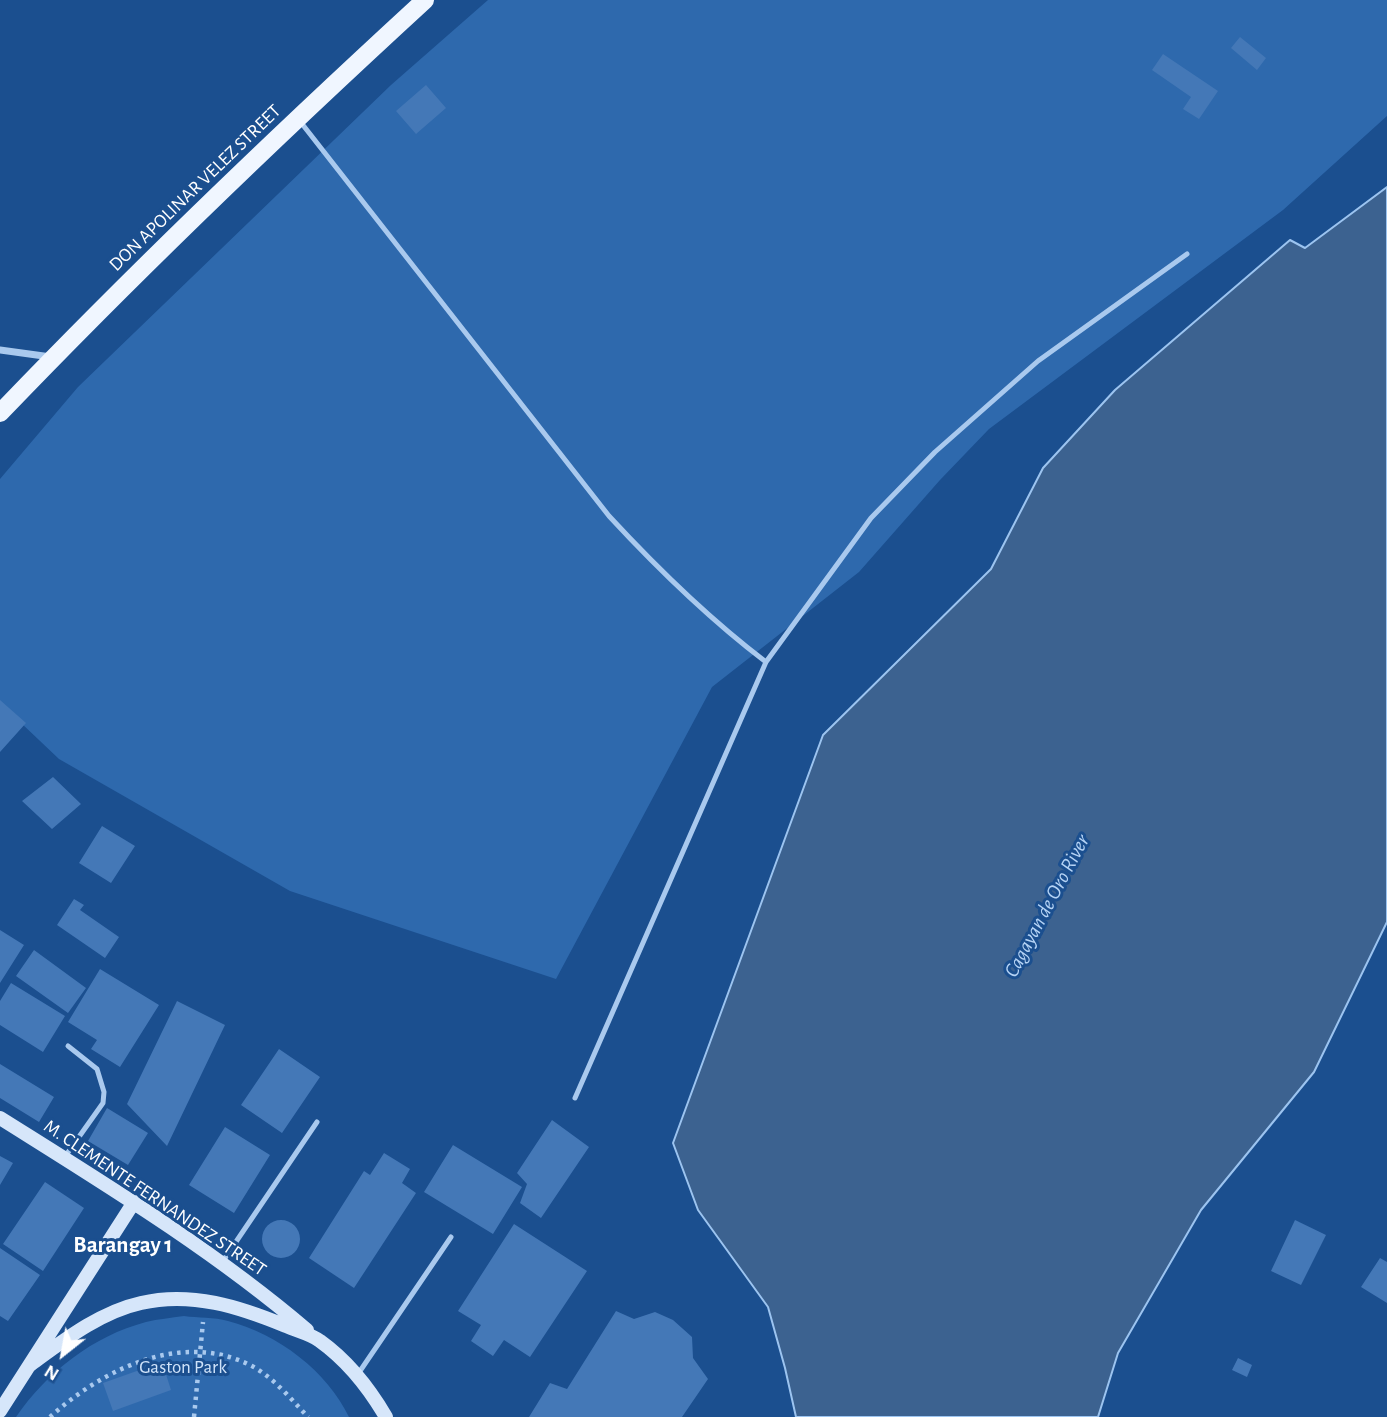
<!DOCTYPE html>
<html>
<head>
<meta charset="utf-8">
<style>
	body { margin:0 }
	#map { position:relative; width:1387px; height:1417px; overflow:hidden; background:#1b4f8f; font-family:"Alegreya Sans",sans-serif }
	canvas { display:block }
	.north { position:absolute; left:28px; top:1319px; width:70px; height:70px; -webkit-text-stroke:5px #1b4f8f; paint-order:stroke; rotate:211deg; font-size:19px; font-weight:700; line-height:28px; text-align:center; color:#fff }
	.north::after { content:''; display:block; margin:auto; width:24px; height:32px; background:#fff; clip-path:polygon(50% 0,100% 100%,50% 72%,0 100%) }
</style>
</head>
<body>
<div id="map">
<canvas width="1387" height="1417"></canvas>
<div class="north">N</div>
</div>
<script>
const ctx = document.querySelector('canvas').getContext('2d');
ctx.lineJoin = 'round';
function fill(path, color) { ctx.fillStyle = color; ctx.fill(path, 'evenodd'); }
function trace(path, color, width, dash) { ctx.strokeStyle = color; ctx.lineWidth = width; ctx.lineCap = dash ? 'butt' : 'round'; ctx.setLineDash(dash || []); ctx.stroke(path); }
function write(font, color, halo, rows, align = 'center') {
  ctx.font = font + ' "Alegreya Sans",sans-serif'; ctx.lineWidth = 6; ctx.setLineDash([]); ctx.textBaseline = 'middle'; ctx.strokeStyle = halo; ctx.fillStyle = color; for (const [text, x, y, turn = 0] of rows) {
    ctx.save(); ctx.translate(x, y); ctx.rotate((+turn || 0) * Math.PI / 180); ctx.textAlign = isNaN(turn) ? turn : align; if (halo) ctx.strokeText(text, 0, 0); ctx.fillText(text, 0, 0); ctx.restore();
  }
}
const green = new Path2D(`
	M488,0H1387V116L1283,210L989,429L940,480L859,572L712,687L556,979L290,891L59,759L0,703V479L78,387L391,85Z
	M184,1316C198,1318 214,1317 228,1321C278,1334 327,1371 349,1417H16C47,1372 93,1336 146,1322C158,1319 171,1318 184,1316Z`);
const water = new Path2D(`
	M1387,187V922L1314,1072L1201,1210L1118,1353L1098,1417H796L785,1368L768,1307L698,1210L673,1143L823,735L991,569L1043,468L1115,390L1290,240L1305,248Z`);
const building = new Path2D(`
	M1240,37L1266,58L1257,70L1231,48Z
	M1163,54L1218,91L1199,119L1183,109L1191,97L1152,70Z
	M426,85L446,108L416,134L396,111Z
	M0,700L26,723L0,752Z
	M53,777L81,804L52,829L22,801Z
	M102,826L135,846L111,883L79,863Z
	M74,899L84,905L80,910L119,937L105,958L57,925Z
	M0,930L24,945L0,983Z
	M34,950L86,988L68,1013L16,976Z
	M100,969L159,1005L120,1067L91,1049L97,1040L68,1022Z
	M11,983L65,1016L43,1052L0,1025V1001Z
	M177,1001L225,1025L167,1146L127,1104Z
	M279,1049L320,1077L282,1133L241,1105Z
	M0,1064L54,1097L39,1122L0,1098Z
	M107,1108L148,1133L128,1165L88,1141Z
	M552,1120L589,1147L541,1218L520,1203L527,1184L517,1173Z
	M225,1127L270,1155L234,1213L189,1185Z
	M453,1145L522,1187L493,1234L424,1192Z
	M384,1153L410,1169L402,1183L416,1193L354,1288L309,1258L364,1171L370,1175Z
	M0,1156L13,1163L0,1185Z
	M45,1182L84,1208L43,1271L3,1244Z
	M1295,1220L1326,1235L1301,1285L1271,1271Z
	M262 1239a19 19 0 1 1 38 0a19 19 0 1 1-38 0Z
	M514,1224L587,1271L530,1357L504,1340L493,1356L471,1341L481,1325L458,1311Z
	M0,1248L40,1275L8,1321L0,1316Z
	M1380,1258L1387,1262V1303L1361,1287Z
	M616,1311L634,1319L655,1312L673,1320L692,1337L693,1358L708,1379L682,1417H529L550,1383L567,1389Z
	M1238,1358L1252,1365L1247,1377L1232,1370Z
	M162,1362L171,1390L113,1411L103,1383Z`);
const path = new Path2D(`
	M50,1417C103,1369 182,1330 252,1366C274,1378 291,1399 308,1417
	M194,1417L203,1322`);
const lane = new Path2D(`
	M299,120L609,516C658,569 708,618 766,662
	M575,1098L766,662L871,518L935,452L1038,361L1187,254
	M64,1158L103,1103L104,1092L97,1069L68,1046
	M223,1261L317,1122
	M358,1374L451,1237`);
const street = new Path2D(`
	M0,350L51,357`);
const secondary = new Path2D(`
	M0,1118C105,1184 212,1249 307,1330
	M30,1365C63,1341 100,1312 141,1303C191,1291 240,1307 286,1326C297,1331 311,1334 320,1341C348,1361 369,1388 386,1417
	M0,1411L134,1202`);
const primary = new Path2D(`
	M0,413C137,270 279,134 425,0`);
const streetNames = [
	["DON APOLINAR VELEZ STREET",195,188,-44],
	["M. CLEMENTE FERNANDEZ STREET",155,1198,34]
];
const parkNames = [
	["Gaston Park",183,1367]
];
const waterNames = [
	["Cagayan de Oro River",1047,906,-62]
];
const quarterNames = [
	["Barangay 1",123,1245]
];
fill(green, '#2e69ad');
fill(water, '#3c6290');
trace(water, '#9cc4f0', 2);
fill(building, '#4478b7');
trace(path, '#a9c9ee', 4.5, [3.5, 5]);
trace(lane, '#a9c9ee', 5);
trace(street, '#a9c9ee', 7);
trace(secondary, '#d6e6fa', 14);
trace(primary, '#f0f6ff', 18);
write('19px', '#fff', '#1b4f8f', streetNames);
write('19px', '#cfe3fa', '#1b4f8f', parkNames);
write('italic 21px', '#b5d3f5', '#1b4f8f', waterNames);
write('bold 23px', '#fff', '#1b4f8f', quarterNames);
</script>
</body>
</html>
